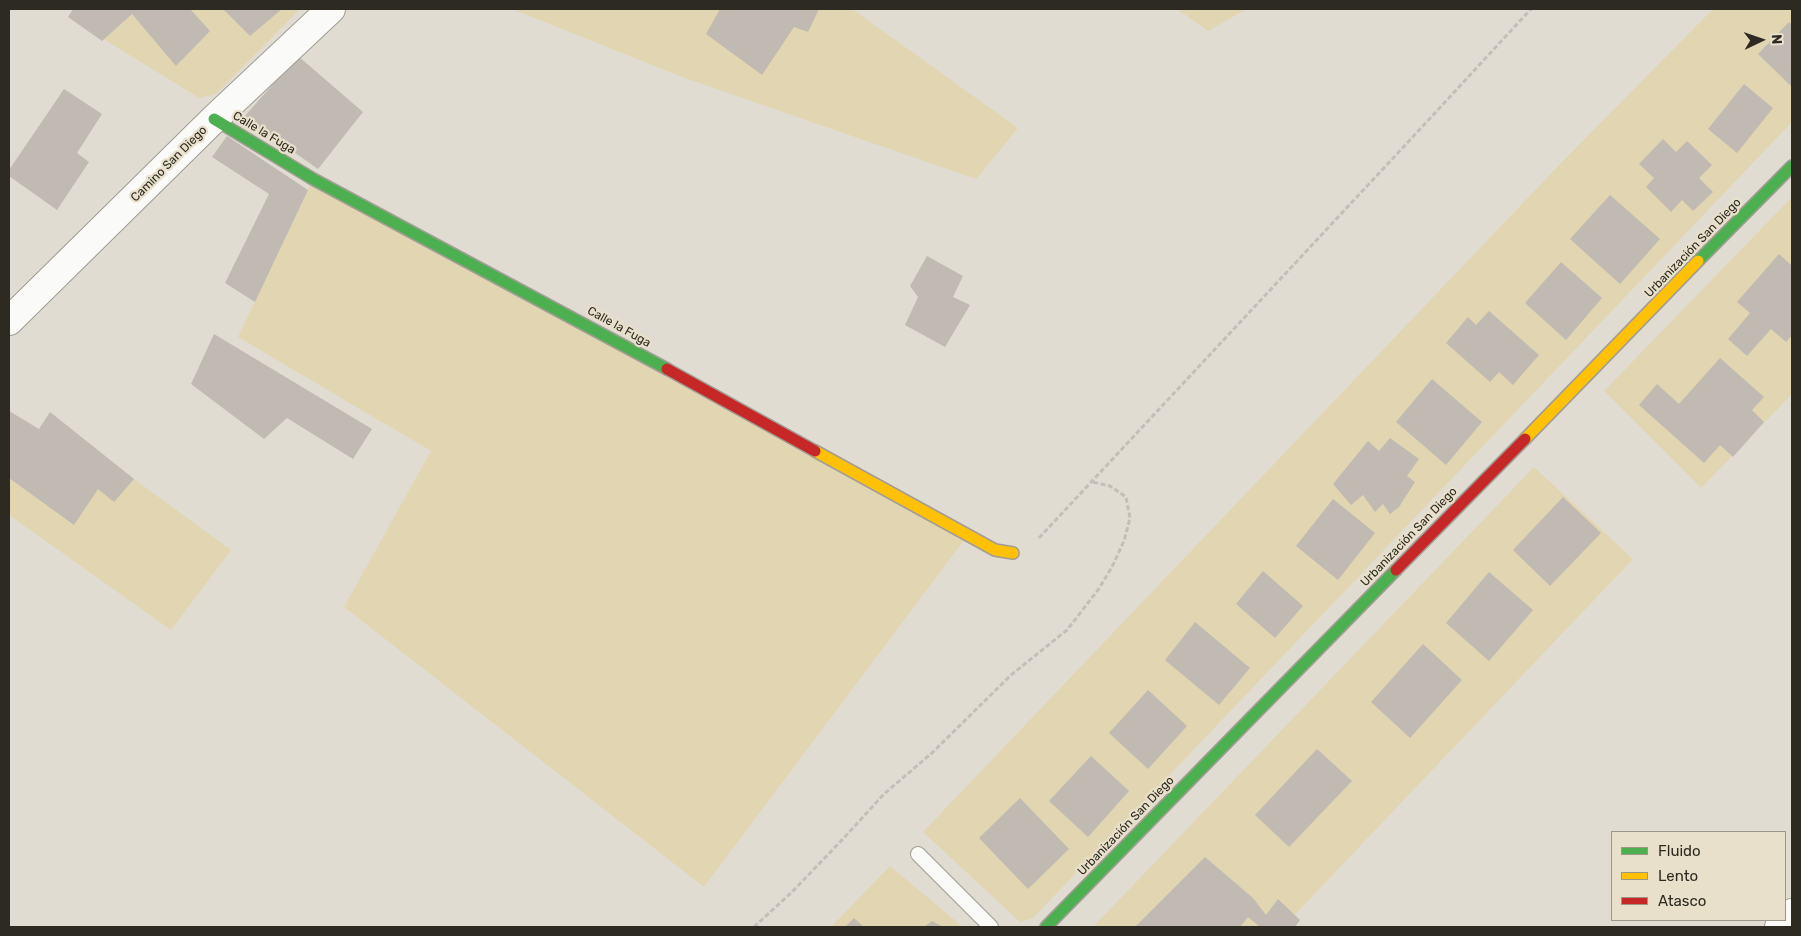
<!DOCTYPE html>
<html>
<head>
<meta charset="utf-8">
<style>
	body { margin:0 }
	#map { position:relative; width:1801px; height:936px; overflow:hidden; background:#e1dcd1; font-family:Rubik,sans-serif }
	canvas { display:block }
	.frame { position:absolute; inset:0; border:10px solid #2d2a22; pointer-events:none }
	.legend { position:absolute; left:1611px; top:831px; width:175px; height:90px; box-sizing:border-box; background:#e8e0ca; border:1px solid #9d9787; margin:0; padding:6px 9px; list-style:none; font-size:15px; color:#2d2a22 }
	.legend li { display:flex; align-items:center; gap:10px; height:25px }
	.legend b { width:25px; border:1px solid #9d9787 }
	.north { position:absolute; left:1736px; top:15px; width:50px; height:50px; -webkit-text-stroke:4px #e8e0ca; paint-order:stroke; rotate:87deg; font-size:14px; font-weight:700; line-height:20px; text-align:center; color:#2d2a22 }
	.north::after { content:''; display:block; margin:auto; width:18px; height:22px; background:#2d2a22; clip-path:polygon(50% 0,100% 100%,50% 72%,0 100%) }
</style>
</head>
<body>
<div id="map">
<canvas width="1801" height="936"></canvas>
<div class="frame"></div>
<ul class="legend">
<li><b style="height:6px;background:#4caf50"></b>Fluido</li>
<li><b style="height:6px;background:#ffc107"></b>Lento</li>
<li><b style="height:6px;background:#c62828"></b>Atasco</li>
</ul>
<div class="north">N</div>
</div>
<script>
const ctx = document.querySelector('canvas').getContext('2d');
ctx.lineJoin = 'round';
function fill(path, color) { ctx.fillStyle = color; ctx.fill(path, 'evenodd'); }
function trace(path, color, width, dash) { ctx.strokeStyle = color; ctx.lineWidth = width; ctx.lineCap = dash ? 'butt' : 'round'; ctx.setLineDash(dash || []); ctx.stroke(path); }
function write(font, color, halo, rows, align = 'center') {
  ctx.font = font + ' Rubik,sans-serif'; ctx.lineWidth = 4.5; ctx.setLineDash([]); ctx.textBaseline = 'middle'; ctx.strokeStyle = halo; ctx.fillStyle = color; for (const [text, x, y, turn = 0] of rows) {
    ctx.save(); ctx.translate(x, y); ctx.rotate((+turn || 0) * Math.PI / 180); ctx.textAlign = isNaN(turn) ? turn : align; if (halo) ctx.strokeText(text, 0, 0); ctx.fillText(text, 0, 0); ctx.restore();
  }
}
const green = new Path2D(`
	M73,9H300L216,94L199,98L68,17Z
	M512,9H852L1018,128L976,179L679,76Z
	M1177,9H1246L1208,31Z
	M1713,9H1792V122L1033,918L1020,922L923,832L1562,162Z
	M313,179L968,535L704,887L344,607L431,451L238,337Z
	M1792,197V394L1701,488L1604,391Z
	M9,411L39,429L50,412L134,479L231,550L171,630L9,515Z
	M1534,467L1633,559L1283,927H1093Z
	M890,866L963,927H831Z`);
const building = new Path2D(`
	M73,9H190L210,31L176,66L132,14L102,41L68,17Z
	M223,9H282L250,36Z
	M720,9H819L808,32L794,27L762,75L706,34Z
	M1789,22L1792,25V87L1758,54Z
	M298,56L363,112L318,169L244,117Z
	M1744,84L1773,108L1737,153L1708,129Z
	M64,89L102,114L77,153L89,162L57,210L9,176V170Z
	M227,136L308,190L255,302L225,283L269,194L212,157Z
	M1663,139L1676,152L1687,141L1712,165L1699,178L1713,192L1693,211L1682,200L1671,212L1646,187L1654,178L1639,164Z
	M1610,195L1660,239L1620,284L1570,239Z
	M1779,254L1792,266V335L1786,342L1771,329L1747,356L1728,339L1750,313L1737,302Z
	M927,256L963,276L953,297L970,305L945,347L905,325L918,297L910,286Z
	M1561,262L1602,298L1566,340L1525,303Z
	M1489,311L1539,355L1513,385L1499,372L1490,382L1446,343L1468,317L1476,325Z
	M214,334L372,429L353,459L287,418L264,439L191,384Z
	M1720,358L1764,397L1752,410L1764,422L1733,457L1720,445L1704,463L1639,405L1657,384L1679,404Z
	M1432,379L1482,422L1446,465L1396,422Z
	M9,411L39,429L50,412L134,479L114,502L98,489L74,525L9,478Z
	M1390,438L1419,459L1407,476L1415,482L1399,507L1390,514L1383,504L1375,512L1363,495L1351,505L1333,484L1368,441L1379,451Z
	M1563,497L1601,533L1550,586L1513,550Z
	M1333,499L1375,533L1338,580L1296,546Z
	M1263,571L1303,606L1275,638L1236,604Z
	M1489,572L1533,610L1489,661L1446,623Z
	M1195,622L1250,668L1219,705L1165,660Z
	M1423,644L1462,680L1410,738L1371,702Z
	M1148,690L1187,726L1148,769L1109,733Z
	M1317,749L1352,781L1289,847L1255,815Z
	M1091,756L1129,791L1088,837L1049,801Z
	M1020,798L1069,849L1028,889L979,838Z
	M1205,857L1253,898L1266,915L1278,899L1300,920L1295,927H1260L1248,917L1240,927H1135Z
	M854,918L864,927H845Z
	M932,921L944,927H924Z`);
const path = new Path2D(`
	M1039,538L1409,141L1531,9
	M754,927L792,892L841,841L884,794L933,752L1011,675L1067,630L1098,590L1112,567L1124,541L1130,518L1126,497L1110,486L1092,482`);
const lane = new Path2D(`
	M918,854L991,927`);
const street = new Path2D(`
	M9,321L214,119L331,9
	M1779,927L1792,913`);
const fast = new Path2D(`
	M214,119L313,179L667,369
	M1698,261L1792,166
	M1046,927L1396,570`);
const slow = new Path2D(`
	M1525,439L1698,261
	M815,451L995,550L1013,553`);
const jam = new Path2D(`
	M667,369L815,451
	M1396,570L1525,439`);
const streetNames = [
	["Calle la Fuga",264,133,31],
	["Camino San Diego",169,164,-45],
	["Urbanización San Diego",1693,248,-46],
	["Calle la Fuga",619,327,29],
	["Urbanización San Diego",1409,537,-46],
	["Urbanización San Diego",1126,826,-46]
];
fill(green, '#e2d5b1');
fill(building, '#c0bab3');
trace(lane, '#a19d94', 16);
trace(street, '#a19d94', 30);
trace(fast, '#a19d94', 14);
trace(slow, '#a19d94', 14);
trace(jam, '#a19d94', 14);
trace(path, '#c2bfbb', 3, [5, 2.5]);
trace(lane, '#fafaf8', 14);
trace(street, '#fafaf8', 28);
trace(fast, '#4caf50', 11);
trace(slow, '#ffc107', 11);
trace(jam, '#c62828', 11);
write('12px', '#2d2a22', '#e8e0ca', streetNames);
</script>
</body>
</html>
